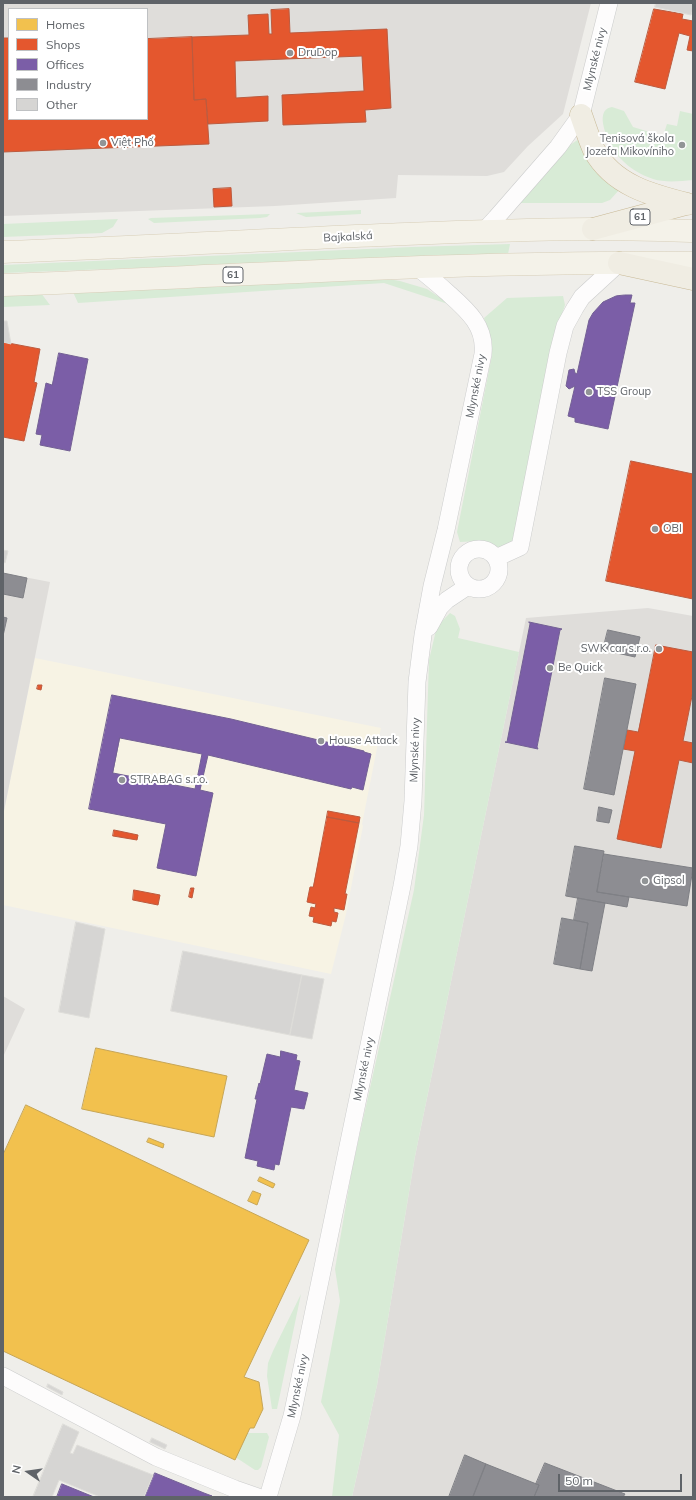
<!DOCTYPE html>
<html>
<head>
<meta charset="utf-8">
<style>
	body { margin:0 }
	#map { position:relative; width:696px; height:1500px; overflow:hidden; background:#efeeea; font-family:Mulish,sans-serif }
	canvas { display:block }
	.frame { position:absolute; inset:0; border:4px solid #5f6368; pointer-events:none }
	.legend { position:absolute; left:8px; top:8px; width:140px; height:112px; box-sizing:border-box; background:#fff; border:1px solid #bfc1c3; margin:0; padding:5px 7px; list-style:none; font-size:12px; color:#5f6368 }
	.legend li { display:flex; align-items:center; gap:8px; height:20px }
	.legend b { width:20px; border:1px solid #bfc1c3 }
	.north { position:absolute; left:8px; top:1452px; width:40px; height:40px; -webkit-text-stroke:3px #fff; paint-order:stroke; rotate:283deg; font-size:11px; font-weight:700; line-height:16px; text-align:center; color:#5f6368 }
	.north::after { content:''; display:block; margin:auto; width:14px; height:18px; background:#5f6368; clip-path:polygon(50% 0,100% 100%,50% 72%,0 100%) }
	.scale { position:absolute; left:558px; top:1474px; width:124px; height:18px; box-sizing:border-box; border:2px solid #5f6368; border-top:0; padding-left:5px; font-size:12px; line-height:14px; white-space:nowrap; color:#5f6368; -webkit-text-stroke:3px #fff; paint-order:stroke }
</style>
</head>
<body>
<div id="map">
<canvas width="696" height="1500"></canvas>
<div class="frame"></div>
<ul class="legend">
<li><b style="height:11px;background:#f2c14e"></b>Homes</li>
<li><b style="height:11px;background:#e4572e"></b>Shops</li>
<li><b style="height:11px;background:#7b5ea7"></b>Offices</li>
<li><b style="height:11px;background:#8d8d92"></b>Industry</li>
<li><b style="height:11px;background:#d6d5d3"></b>Other</li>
</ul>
<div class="north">N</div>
<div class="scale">50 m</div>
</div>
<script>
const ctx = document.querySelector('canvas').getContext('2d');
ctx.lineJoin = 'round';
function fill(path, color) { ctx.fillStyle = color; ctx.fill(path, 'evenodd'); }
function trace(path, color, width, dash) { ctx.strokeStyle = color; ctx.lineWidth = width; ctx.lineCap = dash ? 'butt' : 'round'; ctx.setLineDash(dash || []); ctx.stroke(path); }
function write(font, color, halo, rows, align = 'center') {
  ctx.font = font + ' Mulish,sans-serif'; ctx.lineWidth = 4; ctx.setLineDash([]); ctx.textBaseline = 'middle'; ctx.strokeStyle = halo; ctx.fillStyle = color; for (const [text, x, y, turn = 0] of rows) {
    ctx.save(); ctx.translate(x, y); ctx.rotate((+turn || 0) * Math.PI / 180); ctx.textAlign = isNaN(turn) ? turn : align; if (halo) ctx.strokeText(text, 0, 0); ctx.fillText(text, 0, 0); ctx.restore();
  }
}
const commercial = new Path2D(`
	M35,658L381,728L365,809L362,824L363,826L346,914L331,974L3,905V816Z`);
const industrial = new Path2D(`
	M3,3H591L563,114L528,146L504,172L487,176L398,175L396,198L275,206L3,216ZM9,9H147V119H9Z
	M3,573L50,582L3,816Z
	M648,608L693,616V1497H352L377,1385L415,1156L526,618Z
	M3,996L25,1009L3,1057Z`);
const green = new Path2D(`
	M612,107L624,111L633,127L663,136L667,124L677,126L680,111L693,114V180C680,181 666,183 653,179C641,175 629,168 620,158C611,149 591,110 612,107Z
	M579,139L620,189L610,200L602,203H520L522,199L567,147Z
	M361,210V214L306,217L296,213Z
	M270,214L267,217L260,218L154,223L148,219L151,218Z
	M118,219L113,227L102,233L3,237V224Z
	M510,244L508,254L3,273V265L412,247Z
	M376,277L400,281L427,289L451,305L384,283L78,303L73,292Z
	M41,293L50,305L3,307V295Z
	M563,296L565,305L557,330L513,543L498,548L480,541L460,542L457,532L492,355L491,339L484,318L507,298Z
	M450,613L455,616L460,629L458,638L519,652L415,1156L377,1385L352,1497H332L339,1435L321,1402L340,1301L335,1269L352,1169L414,890L424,815L429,660L437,626Z
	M301,1294L277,1409H272L267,1376L268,1363L273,1351Z
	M214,1433H267L269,1437L261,1467L258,1470H255L217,1445Z`);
const homes = new Path2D(`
	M96,1048L227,1076L214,1137L82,1109Z
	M26,1105L309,1240L244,1377L259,1382L263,1409L254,1428H250L249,1430L235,1460L3,1351V1155Z
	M149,1138L164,1144L163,1148L147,1142Z
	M260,1177L275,1184L273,1188L258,1181Z
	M253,1191L261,1194L257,1205L248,1201Z`);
const shops = new Path2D(`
	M289,9L290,33L387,29L391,108L365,110L366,122L283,125L282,95L364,91L362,56L235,61L236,98L268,96V121L208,124L206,99L194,100L192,37L249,35L248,15L268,14L269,34H272L271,10Z
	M654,9L683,14L682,19L693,21V51L687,50L690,36L679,33L665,89L635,82Z
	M192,37L194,100L206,99L209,144L3,152V38H9V119H147V39Z
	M231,188L232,206L214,207L213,189Z
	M3,342L40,349L34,382L37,383L24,441L3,437Z
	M631,461L693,474V599L606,581Z
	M656,645L693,652V691L683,741L693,743V763L679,760L661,848L617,839L635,751L623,749L627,730L638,732Z
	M38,685H42L41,690L37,689Z
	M328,811L360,817L359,823L327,817Z
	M327,817L359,823L345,894H347L344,910L334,908V912L338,913L337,918L336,922L332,921L331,926L313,922L314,917L309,916L311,907L315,908L316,904L307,902L310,887H313Z
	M114,830L138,835L137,840L113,836Z
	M191,888H194L192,898L189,897Z
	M134,890L160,895L158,905L133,900Z`);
const offices = new Path2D(`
	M625,295H632L630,303H635L608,429L575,422V418L568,416L575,386L569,389L566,386L569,370L574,369L575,373L577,374L589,320L593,313L603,302L616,296Z
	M59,353L88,359L70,451L40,445L42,435L36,434L46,383L52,385Z
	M529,622L562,629L560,630L537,747L538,749L505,742H507L530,624Z
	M112,695L231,719L364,751V752L371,754L363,790L352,787L351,789L208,755L200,790L213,793L196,876L157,868L166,824L89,809ZM120,738L202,754L195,789L113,773Z
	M281,1051L297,1055L296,1060L300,1061L294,1090L308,1093L304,1109L291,1107L279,1165L275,1164L274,1170L257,1166L258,1161L245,1158L257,1099H255L259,1083L260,1084L267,1054L280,1057Z
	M155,1473L204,1493L212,1496L145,1497Z
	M62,1484L94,1497H57Z`);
const industry = new Path2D(`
	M3,573L27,578L23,598L3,594Z
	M3,617L7,618L3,636Z
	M608,630L640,637L635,657L603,650Z
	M605,678L636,684L614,795L584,789Z
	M599,807L612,810L609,823L597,821Z
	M575,846L604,851L597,892L629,897L627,907L566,896Z
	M604,854L693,868L687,906L597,892Z
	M578,898L605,903L592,971L580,969L588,923L574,920Z
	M562,918L588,923L580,969L554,964Z
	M465,1455L486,1464L473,1497H449Z
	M545,1463L625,1494L623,1497H534L539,1485L536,1484Z
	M486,1464L539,1485L534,1497H473Z`);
const building = new Path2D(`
	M656,3H693V9L691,15L655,7Z
	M3,321H7L11,344L3,342Z
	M3,550L8,551L5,563L3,562Z
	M76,922L105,929L89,1018L59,1012Z
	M183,951L302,975L290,1035L171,1011Z
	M302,975L324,979L312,1039L290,1035Z
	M48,1384L63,1392L62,1395L47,1387Z
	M63,1424L79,1432L70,1453L73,1454L77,1445L153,1475L144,1497H100L59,1480L52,1497H33Z
	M152,1438L167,1445L165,1449L150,1442Z`);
const street = new Path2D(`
	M483,232L496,218L558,147L581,115L609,3
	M459 569a20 20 0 1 1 40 0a20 20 0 1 1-40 0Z
	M496,558L520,547L558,353L565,326L575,308L582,297L619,263
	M429,627L440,607L447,600L468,586
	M3,1376L156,1457L235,1489L258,1497
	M268,1497L292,1416L402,886L409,846L413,801L417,682L423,635L432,586L446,530L483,354C486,326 467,310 448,293C438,284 427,275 417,267`);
const primary = new Path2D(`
	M3,252C199,245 396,231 592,229C626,229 659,230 693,231
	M3,285C233,276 463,261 693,263`);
const highway = new Path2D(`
	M581,115C585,126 589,139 594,150C613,185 651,195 687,204
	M593,229L686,204
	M619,263L693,279`);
const markers = [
	[290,53,4,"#919496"],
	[103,143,4,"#919496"],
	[682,145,4,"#919496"],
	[589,392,4,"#919496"],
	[655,529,4,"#919496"],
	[659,649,4,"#919496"],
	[550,668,4,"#919496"],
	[321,741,4,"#919496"],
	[122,780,4,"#919496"],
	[645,881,4,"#919496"]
];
const shields = [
	[640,217,20],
	[233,275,20]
];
const shieldNames = [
	["61",640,217],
	["61",233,275]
];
const poiNames = [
	["DruDop",298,53],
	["Tenisová škola",674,139,"right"],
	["Jozefa Mikovíniho",674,152,"right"],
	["Việt Phố",111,143],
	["TSS Group",597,392],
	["OBI",663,529],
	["SWK car s.r.o.",651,649,"right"],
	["Be Quick",558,668],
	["House Attack",329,741],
	["STRABAG s.r.o.",130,780],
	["Gipsol",653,881]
];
const streetNames = [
	["Mlynské nivy",595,59,-76],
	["Bajkalská",348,237,-3],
	["Mlynské nivy",476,386,-79],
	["Mlynské nivy",415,750,-88],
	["Mlynské nivy",364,1069,-78],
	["Mlynské nivy",298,1386,-78]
];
fill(commercial, '#f7f3e4');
fill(industrial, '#dfddda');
fill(green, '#d8ebd6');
fill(homes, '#f2c14e');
trace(homes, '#c6a556', 1);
fill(shops, '#e4572e');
trace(shops, '#bc5b3f', 1);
fill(offices, '#7b5ea7');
trace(offices, '#736094', 1);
fill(industry, '#8d8d92');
trace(industry, '#7f8085', 1);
fill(building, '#d6d5d3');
trace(building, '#deddd9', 1);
trace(street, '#cbcccc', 18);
trace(primary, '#d7ceb8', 23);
trace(highway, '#c8b996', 23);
trace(street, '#fdfcfc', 17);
trace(primary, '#f4f2e9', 22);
trace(highway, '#f0ede3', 22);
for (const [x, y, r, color] of markers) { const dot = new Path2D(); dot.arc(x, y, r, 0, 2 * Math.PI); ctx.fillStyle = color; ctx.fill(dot); trace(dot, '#fff', 1.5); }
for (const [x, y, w] of shields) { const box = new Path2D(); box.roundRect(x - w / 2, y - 8, w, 16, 3); ctx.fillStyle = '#fff'; ctx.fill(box); trace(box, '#5f6368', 1); }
write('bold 10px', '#5f6368', null, shieldNames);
write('11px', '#5f6368', '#fff', poiNames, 'left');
write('11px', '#5f6368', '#fff', streetNames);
</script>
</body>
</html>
